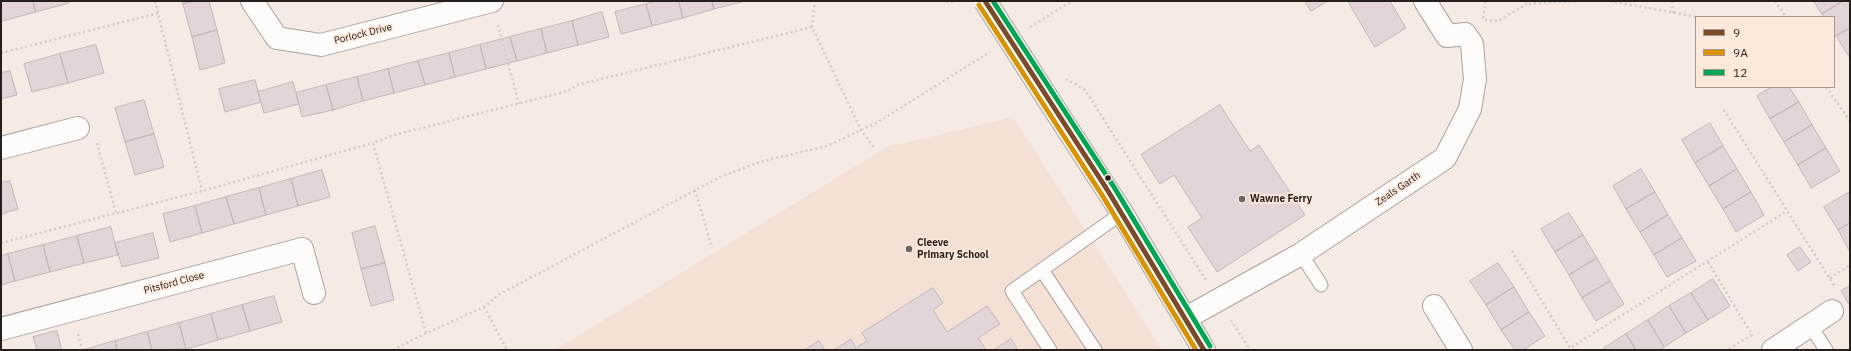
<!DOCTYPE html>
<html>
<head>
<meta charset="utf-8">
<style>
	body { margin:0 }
	#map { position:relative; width:1851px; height:351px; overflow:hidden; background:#f5eae4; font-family:"IBM Plex Sans",sans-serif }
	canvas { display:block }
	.frame { position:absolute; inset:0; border:2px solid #261f1b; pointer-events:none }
	.legend { position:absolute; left:1695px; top:16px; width:140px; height:72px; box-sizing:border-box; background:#fde8dc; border:1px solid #a7988f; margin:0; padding:5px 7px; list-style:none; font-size:12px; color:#261f1b }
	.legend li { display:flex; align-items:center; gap:8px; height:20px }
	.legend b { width:20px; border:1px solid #a7988f }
</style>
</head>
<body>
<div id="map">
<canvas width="1851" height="351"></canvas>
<div class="frame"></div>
<ul class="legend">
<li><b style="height:5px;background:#7a4b2a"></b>9</li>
<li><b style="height:5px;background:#d89204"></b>9A</li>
<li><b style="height:5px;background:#00a651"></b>12</li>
</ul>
</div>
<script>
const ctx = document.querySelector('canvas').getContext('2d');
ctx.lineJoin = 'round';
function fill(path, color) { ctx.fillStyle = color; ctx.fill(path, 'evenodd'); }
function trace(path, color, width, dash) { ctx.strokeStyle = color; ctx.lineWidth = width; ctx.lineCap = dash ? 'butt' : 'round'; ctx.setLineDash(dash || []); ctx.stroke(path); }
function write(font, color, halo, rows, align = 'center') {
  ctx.font = font + ' "IBM Plex Sans",sans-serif'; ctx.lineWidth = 3.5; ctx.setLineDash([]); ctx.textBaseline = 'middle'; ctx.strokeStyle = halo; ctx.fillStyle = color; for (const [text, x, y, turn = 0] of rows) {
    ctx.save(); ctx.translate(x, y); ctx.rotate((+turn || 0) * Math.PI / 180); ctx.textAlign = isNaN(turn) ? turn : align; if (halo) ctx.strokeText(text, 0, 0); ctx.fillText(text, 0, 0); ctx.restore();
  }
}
const built = new Path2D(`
	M1013,117L1162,350H555L887,147Z`);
const building = new Path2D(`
	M1,1H33L36,12L2,21Z
	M33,1H69V3L36,12Z
	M182,1H194L183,4Z
	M194,1H209L217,30L192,37L183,4Z
	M657,1H679L683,18L652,26L646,4Z
	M679,1H712L714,9L683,18Z
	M712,1H745L714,9Z
	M1305,1H1328L1311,11Z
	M1348,1H1390L1406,28L1375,47Z
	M1814,1H1843L1822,14Z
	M1843,1H1850V28L1836,36L1834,33V17H1824L1822,14Z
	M646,4L652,26L621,34L615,12Z
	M602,12L609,37L578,45L572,21Z
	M572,21L578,45L547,53L541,29Z
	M1850,28V58L1836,36Z
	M541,29L547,53L517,61L510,37Z
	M217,30L225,63L200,70L192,37Z
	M510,37L517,61L486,69L480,45Z
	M96,45L104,73L68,83L60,54Z
	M480,45L486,69L455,77L449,53Z
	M449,53L455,77L425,85L418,61Z
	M60,54L68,83L32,92L24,64Z
	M418,61L425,85L394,93L388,69Z
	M388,69L394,93L363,101L357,77Z
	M10,71L17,95L1,99V73Z
	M357,77L363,101L333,110L326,85Z
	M255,80L261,102L225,112L219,89Z
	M293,82L299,104L264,113L258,92Z
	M326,85L333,110L302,117L296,93Z
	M1772,87H1789L1799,102L1770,119L1757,96Z
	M144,100L154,134L125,142L115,108Z
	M1799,102L1812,125L1784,142L1770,119Z
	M1220,105L1250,151L1259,145L1305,215L1217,272L1188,227L1202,218L1174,175L1160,184L1141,155Z
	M1710,123L1723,146L1695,163L1682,140Z
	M1812,125L1826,148L1798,165L1784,142Z
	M154,134L164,167L135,175L125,142Z
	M1723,146L1737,169L1709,186L1695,163Z
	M1826,148L1840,171L1811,188L1798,165Z
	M1641,169L1655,192L1626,209L1613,186Z
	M1737,169L1751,192L1723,209L1709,186Z
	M322,170L330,197L298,206L291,179Z
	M291,179L298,206L266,215L259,188Z
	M10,181L18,209L1,214V183Z
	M259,188L266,215L234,224L226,197Z
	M1655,192L1668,215L1640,232L1626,209Z
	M1751,192L1764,215L1736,232L1723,209Z
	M1850,192V223L1838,230L1824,207Z
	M226,197L234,224L202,233L195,206Z
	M195,206L202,233L170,242L163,214Z
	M1569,213L1583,235L1555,252L1541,229Z
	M1668,215L1682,238L1654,255L1640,232Z
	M1850,223V252L1838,230Z
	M375,226L385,263L361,269L352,233Z
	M111,227L118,255L84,263L77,236Z
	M153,233L159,258L122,267L115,243Z
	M1583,235L1597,258L1569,275L1555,252Z
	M77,236L84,263L50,272L43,245Z
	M1682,238L1696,261L1667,277L1654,255Z
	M43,245L50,272L15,281L8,254Z
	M1800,247L1811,262L1798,271L1787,255Z
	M8,254L15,281L1,285V256Z
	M1597,258L1610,281L1582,298L1569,275Z
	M385,263L394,300L371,306L361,269Z
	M1498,263L1514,287L1486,305L1470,281Z
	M1713,279L1730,306L1708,320L1691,293Z
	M1610,281L1624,304L1596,321L1582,298Z
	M1850,286V306L1841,291Z
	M1514,287L1529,312L1501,330L1486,305Z
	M933,288L943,303L933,310L947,332L987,306L1000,324L978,338L986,350H834L851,339L856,348L867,341L862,333Z
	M1691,293L1708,320L1686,333L1669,306Z
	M274,296L282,322L250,331L242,305Z
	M242,305L250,331L218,340L211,314Z
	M1669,306L1686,333L1664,347L1648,320Z
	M1529,312L1545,336L1523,350H1515L1501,330Z
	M211,314L218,340L186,349L179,323Z
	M1648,320L1664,347L1659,350H1636L1626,334Z
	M179,323L186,349L152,350L147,332Z
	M57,331L62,350H37L33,337Z
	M147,332L152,350H117L115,341Z
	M1626,334L1636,350H1606L1604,348Z
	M1011,339L1017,348L1013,350H994Z
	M115,341L117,350H83Z
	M819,341L825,350H805Z`);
const path = new Path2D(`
	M155,1L202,191
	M947,1L949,3L953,1
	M1526,1L1527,4L1579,1
	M1610,1L1697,17
	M1672,1L1673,13
	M1775,1L1786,17
	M1483,18L1486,1
	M1485,20L1498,21L1527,4
	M498,25L519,104
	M812,27L815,1
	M1030,27L1072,1
	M1,53L159,13
	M1066,79L1085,90L1206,280
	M1826,87L1850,121
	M1724,110L1835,287
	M97,143L116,213
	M695,190L712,248
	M1,243L202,191L373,143
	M1512,251L1570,348L1787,211
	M1708,262L1752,335L1727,350
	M1830,278L1850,265
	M484,307L507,350
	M1231,320L1250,350
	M426,333L373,143L394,135L568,91L577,85L812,27L861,130L875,149
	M78,334L82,350
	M393,350L418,337L484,307L498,295L720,177L763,161L827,146L878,122L990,52`);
const service = new Path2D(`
	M1301,254L1321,285
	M1042,270L1095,350
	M1810,325L1826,350
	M1050,350L1012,291L1122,213`);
const minor = new Path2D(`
	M252,1L277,38L321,45L492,1
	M1,148L78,128
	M1434,306L1461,350
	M1186,318L1301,254L1445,158L1470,109L1475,79L1472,44L1465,34L1447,36L1425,1
	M1,329L302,249L314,293
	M1773,350L1832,311`);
const tertiary = new Path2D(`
	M1048,99L1122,213L1204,350`);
const tertiaryBridge = new Path2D(`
	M985,1L1048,99`);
const bus1 = new Path2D(`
	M985,1L1108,191L1204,350`);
const bus2 = new Path2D(`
	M979,5L1102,195L1196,350`);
const bus3 = new Path2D(`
	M993,1L1114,187L1210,346`);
const markers = [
	[1108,178,3.5,"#261f1b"],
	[1242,199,4,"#6e6661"],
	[909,249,4,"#6e6661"]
];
const streetNames = [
	["Porlock Drive",363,34,-14],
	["Zeals Garth",1398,189,-34],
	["Pitsford Close",174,283,-15]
];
const poiNames = [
	["Wawne Ferry",1250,199],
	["Cleeve",917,243],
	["Primary School",917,255]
];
fill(built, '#f4e0d4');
fill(building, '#e3d4d8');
trace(building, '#c1b8b8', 1);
trace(service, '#aba29e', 15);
trace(minor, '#aba29e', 24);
trace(tertiary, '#aba29e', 24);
trace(path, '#d0ccca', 2.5, [2, 3]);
trace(service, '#fefcfb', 13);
trace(minor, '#fefcfb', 22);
trace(tertiary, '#fefcfb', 22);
trace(tertiaryBridge, '#aba29e', 24, []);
trace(tertiaryBridge, '#fefcfb', 22);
trace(bus1, '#7a4b2a', 5);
trace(bus2, '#d89204', 5);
trace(bus3, '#00a651', 5);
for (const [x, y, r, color] of markers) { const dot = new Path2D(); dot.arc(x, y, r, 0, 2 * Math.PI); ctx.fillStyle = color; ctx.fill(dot); trace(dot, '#fde8dc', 1.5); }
write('10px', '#261f1b', '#fde8dc', streetNames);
write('bold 10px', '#261f1b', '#fde8dc', poiNames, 'left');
</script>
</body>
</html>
